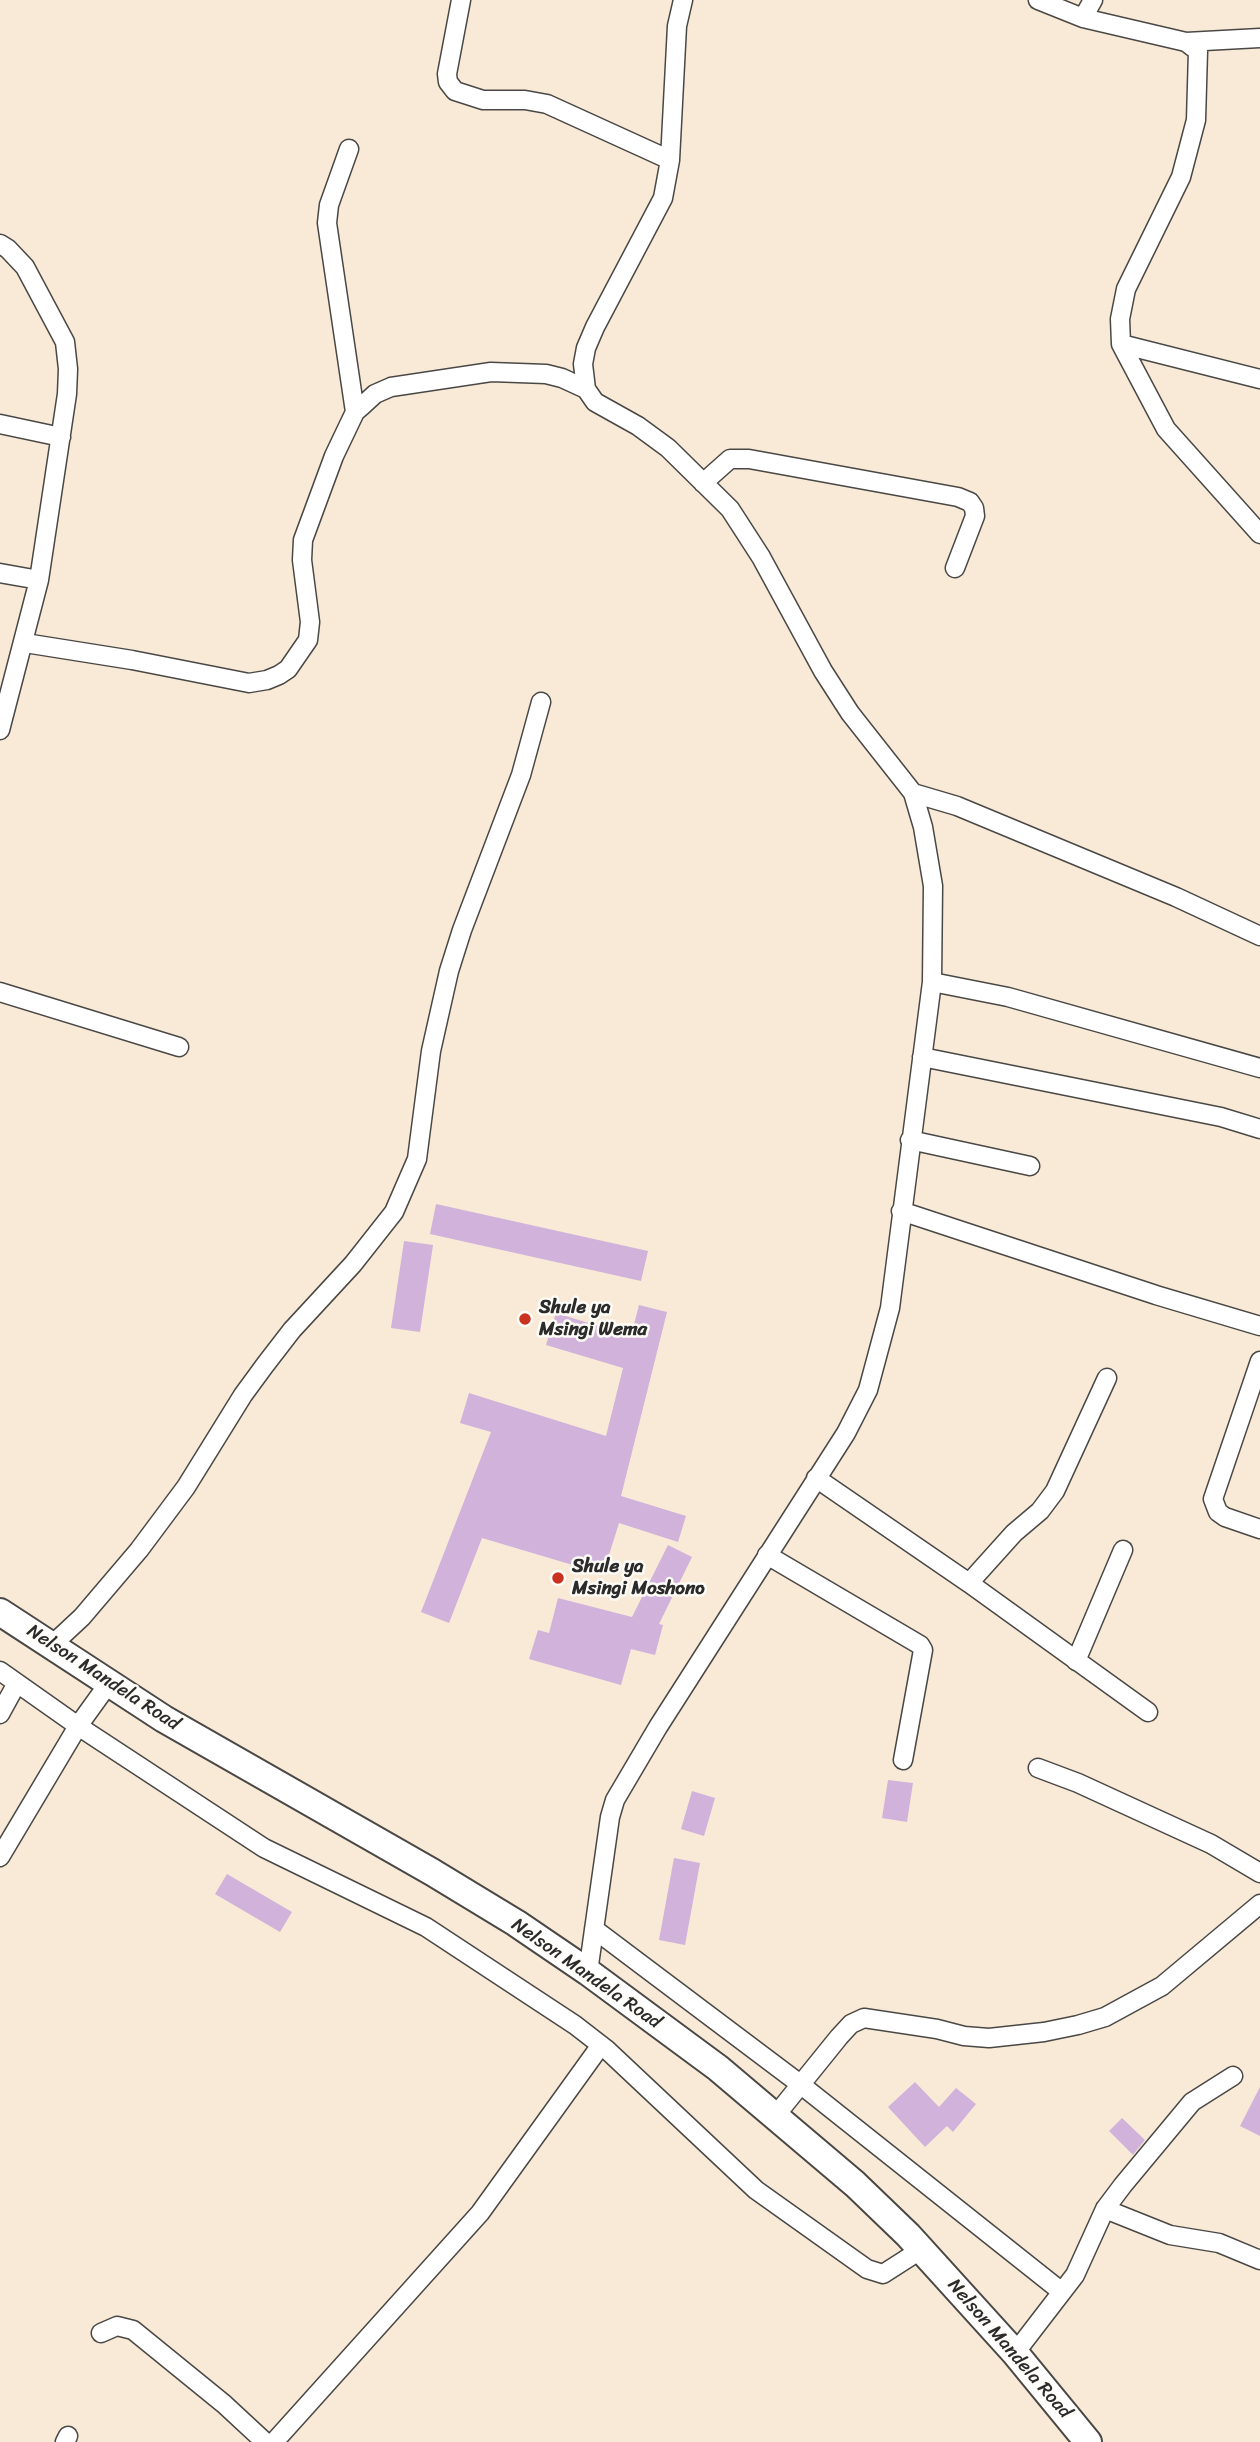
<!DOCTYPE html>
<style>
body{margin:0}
canvas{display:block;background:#f8ead7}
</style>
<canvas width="1260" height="2442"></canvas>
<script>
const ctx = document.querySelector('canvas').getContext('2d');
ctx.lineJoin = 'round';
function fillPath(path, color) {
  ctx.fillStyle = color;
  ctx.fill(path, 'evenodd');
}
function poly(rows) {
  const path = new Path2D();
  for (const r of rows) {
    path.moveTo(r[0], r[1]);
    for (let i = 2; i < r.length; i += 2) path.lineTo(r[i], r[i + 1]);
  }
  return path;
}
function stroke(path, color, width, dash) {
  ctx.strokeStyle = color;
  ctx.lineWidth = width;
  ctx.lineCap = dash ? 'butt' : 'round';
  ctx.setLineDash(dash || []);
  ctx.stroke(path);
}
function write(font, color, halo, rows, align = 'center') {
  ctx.font = font + ' Sriracha,sans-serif';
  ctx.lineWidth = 5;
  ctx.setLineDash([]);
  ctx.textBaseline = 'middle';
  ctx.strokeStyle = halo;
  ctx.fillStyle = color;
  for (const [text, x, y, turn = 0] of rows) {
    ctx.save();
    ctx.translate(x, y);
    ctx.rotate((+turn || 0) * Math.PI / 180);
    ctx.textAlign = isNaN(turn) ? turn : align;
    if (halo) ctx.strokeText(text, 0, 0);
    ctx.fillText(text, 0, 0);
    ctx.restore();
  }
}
fillPath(poly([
 [436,1204,648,1251,641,1281,430,1234],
 [404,1241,433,1245,420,1332,391,1328],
 [639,1305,667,1312,621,1496,686,1516,678,1542,619,1523,603,1574,482,1538,449,1623,421,1612,491,1432,460,1423,469,1393,606,1436,623,1368,546,1345,556,1313,631,1336],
 [668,1545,692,1557,659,1624,663,1625,655,1655,631,1649,621,1685,529,1659,538,1630,549,1633,558,1598,632,1617],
 [888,1780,913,1783,907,1822,882,1818],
 [692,1791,715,1798,704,1836,681,1829],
 [674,1858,700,1863,685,1945,659,1940],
 [227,1874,292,1912,280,1932,215,1894],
 [915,2082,939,2107,956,2088,976,2104,953,2132,947,2126,925,2147,888,2107],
 [1260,2087,1260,2136,1240,2126],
 [1122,2118,1145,2140,1133,2155,1109,2131]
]), '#d0b2db');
const minor = poly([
 [461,0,447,74,448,82,455,91,483,100,525,100,547,104,670,160],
 [1038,0,1083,18,1186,42,1198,51,1196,120,1181,177,1126,289,1120,319,1121,344,1166,429,1260,534],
 [1083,18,1093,0],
 [1186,42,1260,38],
 [349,149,329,205,327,223,355,412],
 [0,244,8,249,25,267,65,342,68,369,67,394,39,580,0,730],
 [1121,344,1260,379],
 [0,424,61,437],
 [703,483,730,459,749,459,958,497,970,502,974,508,975,516,955,568],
 [0,573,39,580],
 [25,643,132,660,249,683,267,680,279,675,288,669,308,640,310,622,302,560,303,540,334,456,355,412,362,406,375,394,391,387,491,372,546,374,562,378,586,389],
 [913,793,957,806,1176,897,1260,936],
 [932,982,1008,997,1260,1068],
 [0,992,179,1047],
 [922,1057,1221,1117,1260,1129],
 [910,1140,1030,1166],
 [901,1211,1156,1295,1260,1326],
 [1260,1361,1213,1499,1218,1512,1225,1517,1260,1529],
 [816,1478,969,1583,1148,1712],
 [767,1555,920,1645,923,1650,903,1760],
 [969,1583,1014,1533,1040,1511,1055,1491,1107,1378],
 [53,1644,82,1617,139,1550,186,1487,243,1395,265,1365,292,1330,353,1264,394,1212,417,1159,431,1051,449,971,462,930,521,775,541,702],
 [1076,1661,1123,1550],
 [0,1671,78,1726,264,1848,426,1927,575,2025,606,2049,756,2190,867,2269,883,2274,922,2249],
 [0,1714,17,1683],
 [1038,1768,1078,1783,1211,1844,1260,1873],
 [0,1857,78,1726,109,1683],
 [594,1929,800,2084,1062,2292],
 [588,1972,610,1817,615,1800,658,1727,846,1433,868,1390,890,1308,932,982,933,886,923,827,913,793,850,713,823,671,761,557,730,509,668,448,638,426,595,402,586,389,583,364,586,348,595,327,663,198,670,160,677,26,683,0],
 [776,2115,839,2037,851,2024,864,2018,937,2029,964,2036,989,2038,1044,2032,1078,2025,1105,2017,1162,1986,1260,1904],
 [1105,2209,1170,2235,1219,2243,1260,2260],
 [101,2333,117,2326,133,2330,224,2404,265,2442],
 [1015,2353,1075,2275,1105,2209,1123,2185,1192,2102,1233,2076],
 [65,2442,68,2436],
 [274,2442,480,2213,601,2045]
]);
const secondary = poly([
 [0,1612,164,1719,432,1872,516,1923,588,1972,718,2068,855,2184,908,2235,1015,2353,1088,2442]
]);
stroke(minor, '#4a4845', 21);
stroke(secondary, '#4a4845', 30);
stroke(minor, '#fff', 18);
stroke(secondary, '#fff', 26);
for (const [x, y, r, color] of [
 [525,1319,7,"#c8321e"],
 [558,1578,7,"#c8321e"]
]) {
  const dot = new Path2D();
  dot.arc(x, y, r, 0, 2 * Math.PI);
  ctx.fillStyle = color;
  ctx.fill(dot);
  stroke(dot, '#fdfcf7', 2.5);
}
write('bold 19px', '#2b2b2b', '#fdfcf7', [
 ["Shule ya",539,1308],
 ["Msingi Wema",539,1330],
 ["Shule ya",572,1567],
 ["Msingi Moshono",572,1589]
], 'left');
write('19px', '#2b2b2b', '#fdfcf7', [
 ["Nelson Mandela Road",103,1678,33],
 ["Nelson Mandela Road",586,1974,35],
 ["Nelson Mandela Road",1009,2349,49]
]);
</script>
